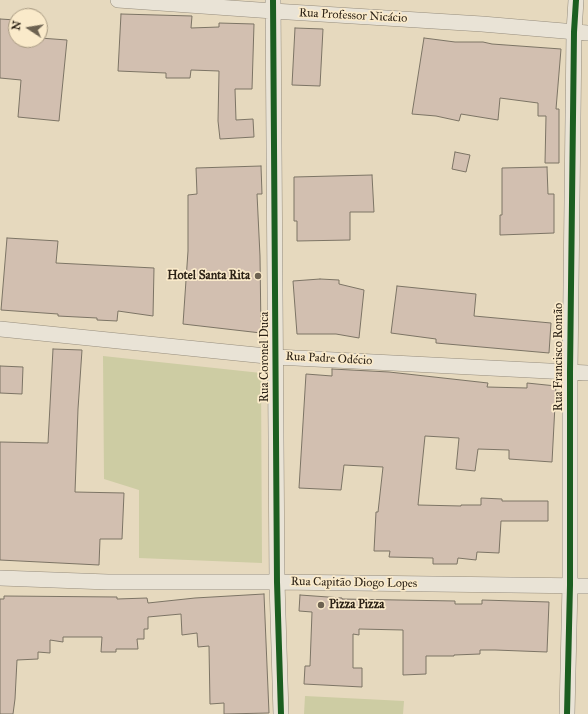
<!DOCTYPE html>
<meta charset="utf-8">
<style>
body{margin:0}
#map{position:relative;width:588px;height:714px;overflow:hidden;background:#e6d9be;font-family:"IM FELL Great Primer",serif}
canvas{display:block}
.north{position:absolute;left:8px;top:8px;width:40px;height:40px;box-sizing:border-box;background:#faeaca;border:1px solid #a89a82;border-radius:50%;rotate:282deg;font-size:11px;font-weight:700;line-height:16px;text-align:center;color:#2c2216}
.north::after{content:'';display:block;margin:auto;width:14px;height:18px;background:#6d6251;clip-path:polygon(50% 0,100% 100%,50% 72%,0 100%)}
</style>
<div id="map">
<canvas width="588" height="714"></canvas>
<div class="north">N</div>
</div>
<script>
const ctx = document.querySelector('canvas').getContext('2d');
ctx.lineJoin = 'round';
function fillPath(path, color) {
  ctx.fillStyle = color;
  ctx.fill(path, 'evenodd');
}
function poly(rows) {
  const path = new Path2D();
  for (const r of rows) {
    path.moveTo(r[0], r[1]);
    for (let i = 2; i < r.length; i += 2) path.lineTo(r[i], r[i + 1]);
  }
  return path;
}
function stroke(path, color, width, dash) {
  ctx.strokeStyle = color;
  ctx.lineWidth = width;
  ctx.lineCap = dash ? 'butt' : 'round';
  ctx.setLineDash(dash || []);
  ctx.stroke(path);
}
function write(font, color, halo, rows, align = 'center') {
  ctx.font = font + ' "IM FELL Great Primer",serif';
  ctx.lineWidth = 3.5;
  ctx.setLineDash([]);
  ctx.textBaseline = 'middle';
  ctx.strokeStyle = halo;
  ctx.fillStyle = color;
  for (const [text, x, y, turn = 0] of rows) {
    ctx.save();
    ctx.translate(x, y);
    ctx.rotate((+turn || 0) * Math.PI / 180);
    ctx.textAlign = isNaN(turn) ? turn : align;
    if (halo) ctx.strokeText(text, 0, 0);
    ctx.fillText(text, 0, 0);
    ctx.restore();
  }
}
fillPath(poly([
 [103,356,261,373,262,563,139,558,139,490,104,479],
 [305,696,404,701,403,714,304,714]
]), '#cdcca3');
const building = poly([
 [121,14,192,16,191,28,219,27,219,23,254,24,252,89,235,89,236,120,253,119,254,137,220,139,218,121,219,71,191,70,190,78,166,78,166,73,118,71,121,14],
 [0,19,16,20,16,40,40,40,40,38,67,40,59,121,18,117,21,80,0,78,0,19],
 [295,28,323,29,320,86,292,85,295,28],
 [424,38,455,42,483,42,492,44,561,49,556,109,559,109,559,163,545,163,546,116,538,116,538,103,500,98,498,120,461,114,459,121,436,116,412,114,424,38],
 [455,152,470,155,466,172,452,169,455,152],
 [261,166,262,194,257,194,260,256,261,333,183,324,188,251,188,195,197,194,196,168,261,166],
 [547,167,548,194,554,194,554,233,500,235,500,215,502,215,502,168,547,167],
 [372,175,374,212,350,212,350,240,297,241,297,221,294,221,294,177,372,175],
 [7,238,58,241,56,263,154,268,153,316,118,311,117,321,97,320,97,318,58,316,58,314,1,310,7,238],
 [320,279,339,280,339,284,364,290,359,338,336,334,297,334,293,281,320,279],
 [397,286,476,294,474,316,551,323,549,353,436,343,436,339,391,333,397,286],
 [53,349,82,350,78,409,75,492,124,493,122,539,100,539,99,565,0,560,0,442,48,443,53,349],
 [0,366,23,367,22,394,0,393,0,366],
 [332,369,389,372,488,383,487,387,527,388,527,383,556,386,552,462,509,459,509,450,478,449,475,471,456,469,459,438,425,436,418,505,461,506,461,505,481,505,481,498,502,499,502,501,548,501,548,521,501,521,499,553,477,552,476,560,458,558,457,564,433,564,433,558,389,557,390,551,374,551,376,512,378,512,383,467,344,465,341,490,299,488,306,374,332,376,332,369],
 [264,594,269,713,224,714,224,703,210,704,209,646,198,647,197,633,182,635,181,614,148,617,148,629,144,629,144,639,137,639,138,649,116,649,116,652,101,652,102,637,63,637,63,642,50,640,50,653,38,652,38,659,17,660,15,699,13,714,0,714,0,599,4,599,4,596,117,597,117,599,147,598,148,603,195,598,264,594],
 [300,595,342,598,342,599,455,601,455,604,482,604,482,600,549,602,547,652,495,650,480,650,480,654,454,655,454,656,426,656,426,674,403,675,403,630,359,629,359,635,353,634,353,668,362,668,362,687,304,684,305,666,310,666,312,612,299,611,300,595]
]);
fillPath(building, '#d2bfb0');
stroke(building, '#7c7465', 1);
const minor = poly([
 [118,0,273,11,482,24,588,33],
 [273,0,277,582,281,714],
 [0,329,276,357,588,373],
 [0,578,108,582,277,582,588,586],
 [567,714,570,585,570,372,574,32,576,0]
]);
stroke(minor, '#968d7d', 16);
stroke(minor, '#e9e3d6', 15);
stroke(poly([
 [273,0,277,582,281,714],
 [567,714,570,585,570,372,574,32,576,0]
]), '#1b5e20', 6);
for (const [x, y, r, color] of [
 [258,276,4,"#6d6251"],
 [321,605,4,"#6d6251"]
]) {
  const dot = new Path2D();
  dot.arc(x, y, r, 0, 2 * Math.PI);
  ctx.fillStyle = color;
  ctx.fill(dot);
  stroke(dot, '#faeaca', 1.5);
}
write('12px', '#2c2216', '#faeaca', [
 ["Rua Professor Nicácio",353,16,3],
 ["Rua Coronel Duca",265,357,-90],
 ["Rua Francisco Romão",559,357,-90],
 ["Rua Padre Odécio",329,359,3],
 ["Rua Capitão Diogo Lopes",354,583,1]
]);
write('bold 12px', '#2c2216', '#faeaca', [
 ["Hotel Santa Rita",250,276],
 ["Pizza Pizza",329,605,"left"]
], 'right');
</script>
